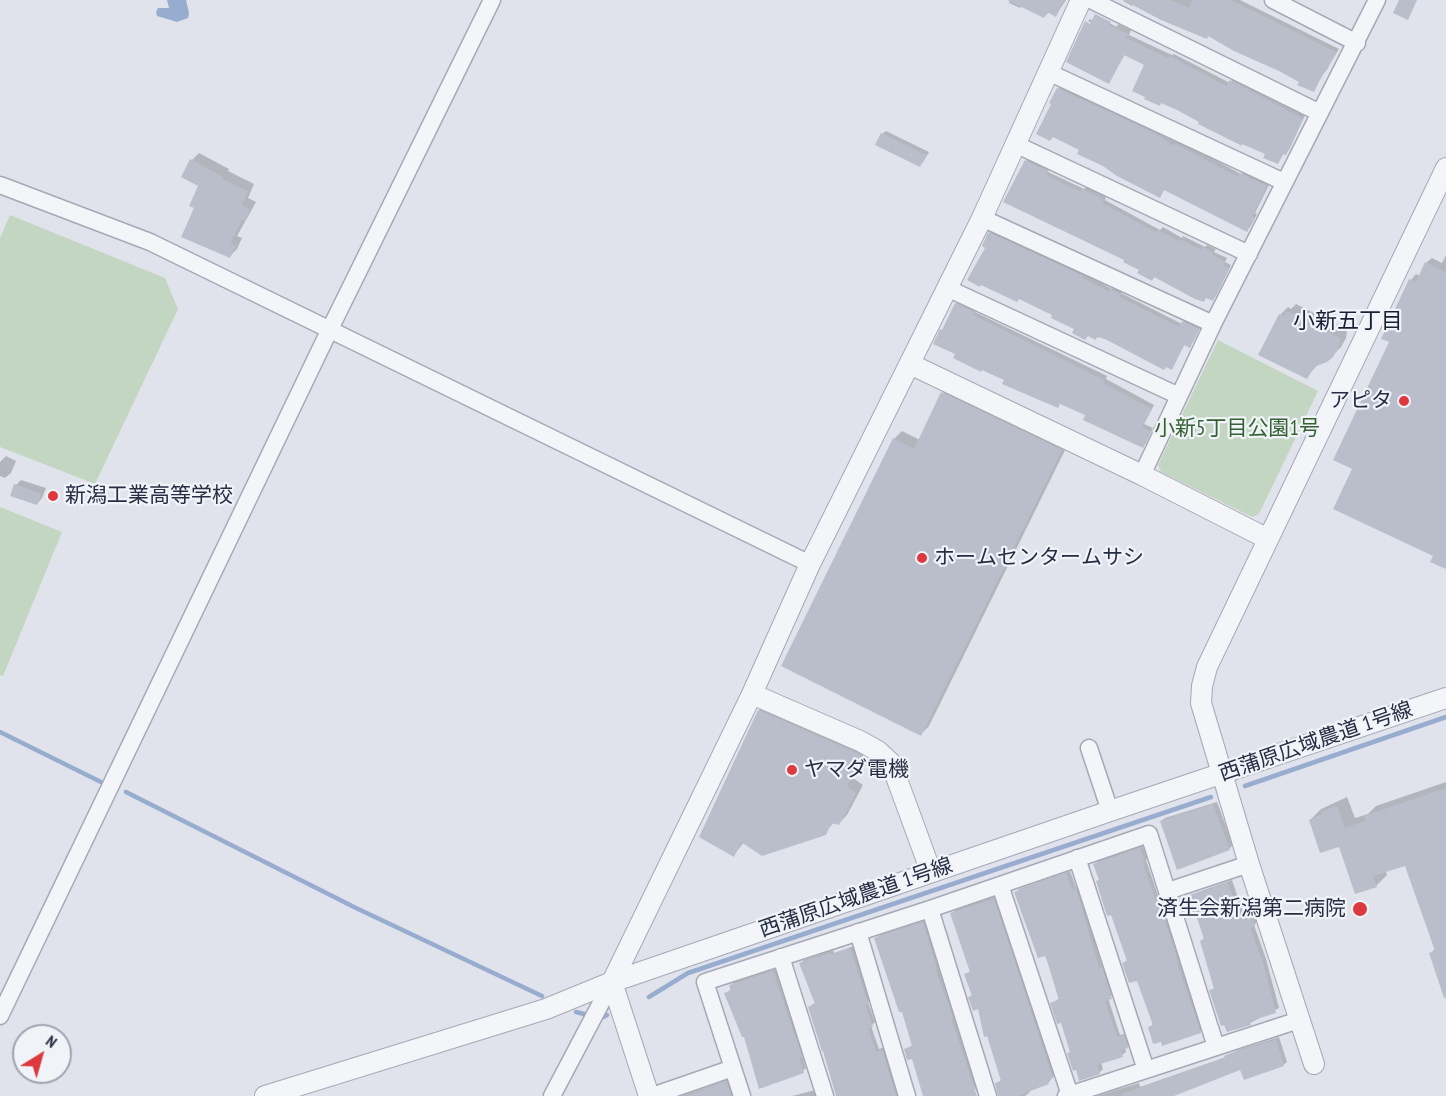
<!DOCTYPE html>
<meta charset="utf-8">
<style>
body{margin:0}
#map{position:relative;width:1446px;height:1096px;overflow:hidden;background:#e0e3eb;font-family:"PT Sans Narrow",sans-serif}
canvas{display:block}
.north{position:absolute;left:12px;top:1024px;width:60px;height:60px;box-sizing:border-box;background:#f0f3f8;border:2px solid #a0a4b0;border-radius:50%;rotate:37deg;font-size:16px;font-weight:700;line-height:24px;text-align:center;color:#272e44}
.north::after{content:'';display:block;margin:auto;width:21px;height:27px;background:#dd393e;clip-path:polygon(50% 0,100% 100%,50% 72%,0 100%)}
</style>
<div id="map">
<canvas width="1446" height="1096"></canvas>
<div class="north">N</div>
</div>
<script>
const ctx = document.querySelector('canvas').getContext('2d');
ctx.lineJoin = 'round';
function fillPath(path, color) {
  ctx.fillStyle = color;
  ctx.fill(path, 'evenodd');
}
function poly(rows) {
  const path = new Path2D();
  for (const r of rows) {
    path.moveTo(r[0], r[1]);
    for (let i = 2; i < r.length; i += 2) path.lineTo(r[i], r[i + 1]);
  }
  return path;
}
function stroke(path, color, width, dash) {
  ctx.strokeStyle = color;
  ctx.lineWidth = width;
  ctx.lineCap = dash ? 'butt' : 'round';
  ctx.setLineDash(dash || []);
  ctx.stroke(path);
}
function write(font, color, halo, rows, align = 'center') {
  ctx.font = font + ' "PT Sans Narrow","Noto Sans JP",sans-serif';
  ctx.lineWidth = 4.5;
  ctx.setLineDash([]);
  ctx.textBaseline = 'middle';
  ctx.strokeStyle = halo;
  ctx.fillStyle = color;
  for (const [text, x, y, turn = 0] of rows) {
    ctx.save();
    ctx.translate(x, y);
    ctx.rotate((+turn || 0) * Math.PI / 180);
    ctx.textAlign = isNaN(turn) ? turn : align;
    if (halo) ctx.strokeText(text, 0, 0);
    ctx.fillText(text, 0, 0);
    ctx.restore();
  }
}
fillPath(poly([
 [10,215,165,278,178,309,95,484,0,447,0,238],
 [1218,340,1318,391,1259,514,1252,517,1161,472,1158,465],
 [0,507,62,532,3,676,0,675]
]), '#c3d6c1');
fillPath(poly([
 [167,0,186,0,189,13,188,18,177,22,157,16,156,12,158,8,169,8]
]), '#98accf');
fillPath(poly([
 [1010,0,1066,0,1056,15,1049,12,1044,17,1022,6,1020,8,1009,3],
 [1124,0,1240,0,1339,49,1313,91,1301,81,1209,34,1134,4,1132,6,1123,1],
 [1096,16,1117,27,1118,24,1131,30,1129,35,1172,55,1174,54,1230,83,1234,78,1305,115,1289,150,1284,153,1278,163,1146,64,1125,54,1109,82,1097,26,1088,21,1090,19,1093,21],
 [1062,85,1158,130,1178,143,1180,141,1241,174,1244,170,1270,183,1255,213,1257,214,1250,227,1247,230,1165,189,1159,196,1081,149,1058,89],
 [886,131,929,152,923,162,920,165,882,134],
 [199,153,229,169,228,171,254,184,248,198,256,202,237,236,242,238,237,249,229,257,196,207,200,185,192,160],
 [1030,158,1050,167,1048,172,1084,189,1087,186,1098,192,1106,197,1105,200,1160,230,1163,227,1182,238,1183,236,1205,247,1207,245,1216,249,1214,252,1227,258,1225,262,1231,265,1216,296,1212,299,1155,276,1152,280,1026,161],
 [993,230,1086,272,1085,274,1112,289,1115,287,1123,291,1121,293,1182,324,1186,319,1201,326,1193,342,1189,346,1185,344,1171,368,1106,338,1076,328,1054,314,987,247,990,233],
 [1446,255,1446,568,1354,468,1411,280,1416,274,1420,276,1426,263,1432,258,1442,263],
 [960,301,976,309,975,312,1107,376,1106,379,1154,405,1144,424,1153,428,1146,443,1143,446,1087,414,1006,379,957,353,948,334,956,304],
 [1296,304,1347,330,1346,338,1341,347,1332,356,1318,364,1307,377,1280,315,1288,307,1291,309],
 [950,386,1069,442,929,726,921,734,894,439,902,431,920,440,943,393],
 [6,456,16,461,11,473,5,478,0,476,0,462],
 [21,480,46,488,42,498,37,504,16,485],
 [767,703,867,747,853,778,863,785,847,815,839,823,834,822,825,833,744,842,734,855,759,710],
 [1446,782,1446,980,1430,954,1435,949,1406,864,1385,870,1387,875,1376,886,1340,845,1310,820,1321,809,1347,797,1355,818,1368,814,1376,806],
 [1217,802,1233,845,1229,849,1161,821,1165,818],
 [1143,846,1147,858,1146,860,1164,913,1167,912,1203,1028,1200,1032,1150,1028,1153,1024,1138,979,1124,963,1128,959,1095,865,1098,861],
 [1070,871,1076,887,1079,886,1102,966,1105,965,1114,994,1108,998,1120,1035,1127,1033,1131,1044,1125,1048,1126,1052,1122,1055,1101,1062,1103,1069,1100,1072,1085,1077,1071,1052,1062,1021,1052,1003,1060,998,1050,963,1016,893,1019,889],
 [1232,880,1244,915,1254,911,1258,921,1254,925,1266,959,1279,1008,1250,1023,1211,991,1215,987,1201,941,1205,937,1196,910,1186,898,1190,895],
 [997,896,1056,1074,1048,1083,1029,1089,1030,1092,1025,1096,999,1096,997,1084,1002,1079,979,1007,970,997,973,994,966,975,971,970,952,914,955,910],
 [926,920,940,964,938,966,951,1000,955,1013,954,1014,982,1096,979,1096,972,1083,975,1096,925,1096,913,1057,906,1049,913,1045,903,1010,876,938,880,935],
 [854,946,871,999,868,1002,875,1022,871,1026,879,1049,886,1047,899,1094,898,1096,845,1096,809,1007,816,1002,800,963,804,960,833,950,834,953],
 [776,969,804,1053,802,1055,806,1068,803,1071,745,1035,726,993,732,989,731,986,734,982],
 [1279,1037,1287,1062,1283,1065,1241,1068,1169,1096,1096,1096,1139,1083,1140,1087,1226,1057,1238,1050],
 [730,1079,735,1096,681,1096],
 [815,1090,817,1096,792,1096]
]), '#0003');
stroke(poly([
 [0,732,101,782],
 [1245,786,1446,717],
 [126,792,356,908,542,996],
 [649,997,688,973,1211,797],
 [576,1012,584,1014],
 [599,1019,607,1015]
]), '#98accf', 4.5);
fillPath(poly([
 [1007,0,1064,0,1056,17,1047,12,1044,18],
 [1123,0,1171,0,1189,8,1193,0,1231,0,1336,52,1327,70,1325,69,1314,92,1297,85,1299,82,1279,71,1234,51,1208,36,1207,39,1161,20],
 [1399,0,1417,0,1408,20,1393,13],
 [1095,14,1111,22,1109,25,1128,34,1126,38,1168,58,1170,56,1226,86,1230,80,1303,119,1286,155,1283,154,1278,164,1263,158,1265,154,1242,144,1242,146,1198,124,1199,122,1177,110,1161,103,1160,106,1144,99,1145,97,1132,91,1144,65,1124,55,1109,84,1066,62,1085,21,1090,24],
 [1057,88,1154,133,1174,146,1175,144,1238,177,1239,173,1267,186,1252,216,1254,217,1247,232,1164,190,1160,198,1117,176,1103,166,1077,154,1079,150,1053,137,1050,141,1036,134,1051,104,1049,103],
 [881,133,926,155,920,167,875,145],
 [190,159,223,177,222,179,248,191,242,205,250,209,244,221,242,220,230,244,236,246,230,258,181,237,194,208,189,206,198,186,181,177],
 [1025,160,1048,171,1046,175,1081,192,1082,189,1104,200,1102,203,1157,233,1158,230,1178,241,1179,239,1201,250,1203,247,1213,253,1212,255,1225,262,1223,265,1229,269,1213,301,1206,298,1204,302,1195,299,1154,277,1152,281,1137,273,1139,270,1123,262,1124,260,1003,202],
 [988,232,1083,276,1082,278,1109,292,1110,289,1120,294,1119,297,1179,327,1182,321,1199,329,1190,348,1184,345,1172,370,1166,367,1164,370,1105,339,1097,337,1096,340,1088,336,1085,340,1072,333,1074,329,1051,318,1052,315,1019,299,1017,302,981,285,980,287,967,280,985,248,982,246],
 [1425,262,1446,273,1446,569,1430,562,1433,556,1333,509,1352,469,1333,460,1389,342,1381,339,1409,279,1416,282],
 [955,303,974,312,973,315,1104,380,1103,383,1152,409,1142,427,1151,432,1143,448,1083,420,1085,415,1060,404,1058,408,1002,384,1004,380,982,370,981,372,953,358,955,354,933,344,940,329,942,330],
 [1287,311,1340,338,1339,347,1333,357,1327,362,1314,367,1307,379,1258,355,1279,314,1284,316],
 [941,392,1062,450,921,736,781,666,893,438,914,449],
 [14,484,41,494,37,505,10,496],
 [758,710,861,755,847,786,856,793,839,825,831,823,826,835,762,856,741,842,734,857,699,837],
 [1446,788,1446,998,1444,998,1429,953,1435,951,1405,866,1373,876,1377,887,1355,894,1339,847,1320,853,1309,820,1322,814,1321,812,1337,806,1345,828,1366,821,1364,816],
 [1213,804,1230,850,1177,870,1160,821],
 [1140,848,1145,863,1143,864,1161,915,1163,915,1178,962,1177,963,1201,1033,1162,1046,1161,1042,1153,1044,1148,1027,1153,1025,1137,981,1129,983,1122,963,1127,961,1111,915,1107,916,1096,881,1099,880,1093,864],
 [1066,873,1072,890,1076,888,1099,968,1102,967,1112,999,1105,1001,1117,1037,1124,1035,1128,1048,1121,1050,1123,1057,1097,1065,1100,1074,1079,1081,1076,1070,1073,1071,1067,1053,1070,1052,1061,1023,1057,1024,1050,1003,1059,1000,1048,964,1045,956,1038,958,1014,892],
 [1228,882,1240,917,1251,913,1255,926,1250,928,1263,963,1276,1013,1250,1021,1251,1025,1227,1032,1224,1025,1221,1026,1209,990,1214,989,1200,941,1204,939,1195,912,1190,914,1185,898],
 [994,899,1053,1078,1047,1081,1049,1084,1017,1096,998,1096,995,1083,1001,1081,987,1036,984,1037,978,1009,973,1011,968,997,972,996,964,974,970,972,950,913],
 [923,922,937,969,935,969,948,1003,953,1018,951,1018,977,1096,923,1096,912,1059,907,1060,904,1049,912,1046,902,1012,899,1012,874,938],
 [850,948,868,1004,865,1005,873,1027,868,1028,876,1052,882,1050,896,1096,836,1096,823,1051,822,1051,808,1007,815,1004,799,963,830,953,831,955],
 [773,971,802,1057,799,1058,804,1073,759,1089,744,1037,742,1037,724,993,731,991,729,985],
 [1276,1040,1284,1066,1244,1080,1240,1070,1174,1096,1122,1096,1122,1094,1225,1058,1224,1056,1234,1052],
 [726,1081,731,1096,688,1096,700,1091]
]), '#babecb');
const minor = poly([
 [1091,0,1320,113],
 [1273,0,1357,43],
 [1048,72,1284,182],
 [1015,144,1249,254],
 [0,185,150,242,810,564],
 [982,218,1213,324],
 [947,288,1179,396],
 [1142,475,1213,324,1377,0],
 [1089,748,1110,811],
 [1077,858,1146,1070],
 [1000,885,1070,1095],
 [1168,891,1249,864],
 [930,909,988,1096],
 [858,932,907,1096],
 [781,957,825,1096],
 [0,1016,330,329,492,0],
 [552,1096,612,982],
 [652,1096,733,1068],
 [742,1096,705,982,930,909,1149,834,1216,1047],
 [1066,1096,1299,1020]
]);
const tertiary = poly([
 [910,364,1142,475,1268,539],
 [752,694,860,741,878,751,891,763,931,872],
 [1314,1064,1249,864,1201,703,1202,686,1207,667,1446,168],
 [265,1096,546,1009,612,982,1110,811,1446,698],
 [649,1096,612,982,752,694,810,564,982,218,1081,0]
]);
stroke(minor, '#a5a9b6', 19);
stroke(tertiary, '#a5a9b6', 22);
stroke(minor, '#f4f5f9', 16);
stroke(tertiary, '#f4f5f9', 20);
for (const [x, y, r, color] of [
 [1404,401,6,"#dd393e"],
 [53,496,6,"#dd393e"],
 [922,558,6,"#dd393e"],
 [792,770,6,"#dd393e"],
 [1360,909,8,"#dd393e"]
]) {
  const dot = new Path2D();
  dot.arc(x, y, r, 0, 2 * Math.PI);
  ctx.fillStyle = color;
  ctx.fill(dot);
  stroke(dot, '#f0f3f8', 2);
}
write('21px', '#272e44', '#f0f3f8', [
 ["アピタ",1392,401,"right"],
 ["新潟工業高等学校",65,496],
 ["ホームセンタームサシ",934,558],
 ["ヤマダ電機",804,770],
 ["済生会新潟第二病院",1346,909,"right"]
], 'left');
write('21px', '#366233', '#f0f3f8', [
 ["小新5丁目公園1号",1237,429]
]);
write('21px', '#272e44', '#f0f3f8', [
 ["西蒲原広域農道 1号線",1316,742,-19],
 ["西蒲原広域農道 1号線",856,898,-19]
]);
write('22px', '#191f35', '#f0f3f8', [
 ["小新五丁目",1348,322]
]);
</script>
